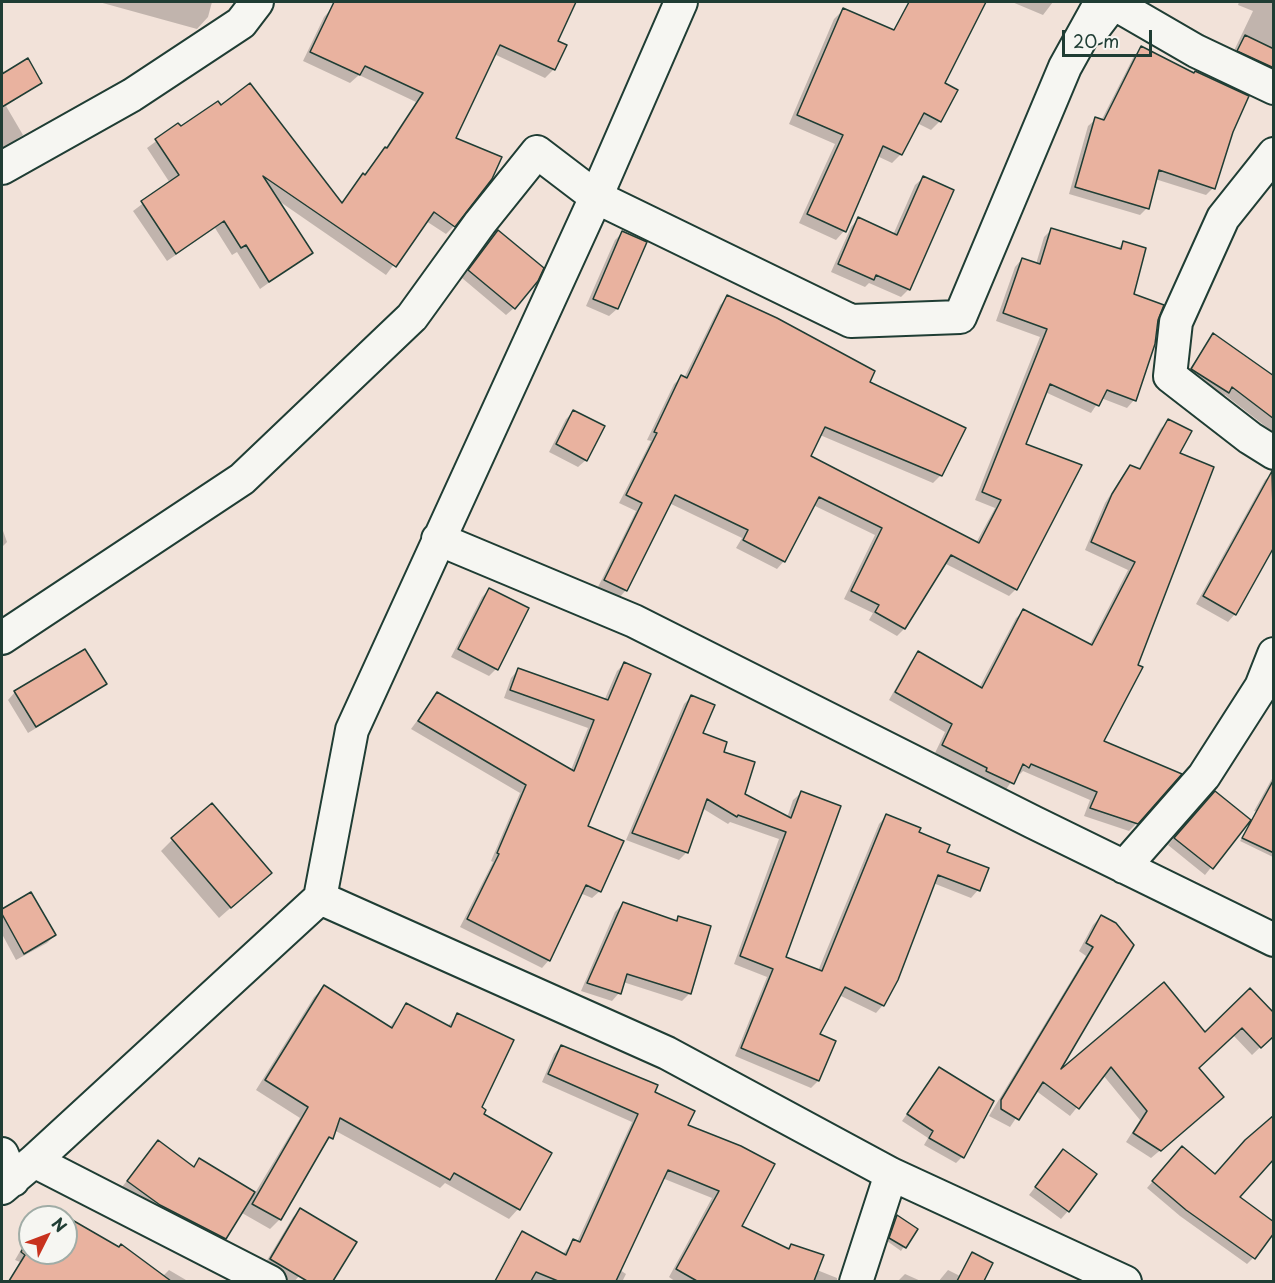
<!DOCTYPE html>
<style>
body{margin:0}
#map{position:relative;width:1275px;height:1283px;overflow:hidden;background:#f2e2d9;font-family:"Playpen Sans",sans-serif}
canvas{display:block}
.frame{position:absolute;inset:0;border:3px solid #1f3d34;pointer-events:none}
.north{position:absolute;left:18px;top:1205px;width:60px;height:60px;box-sizing:border-box;background:#f6f6f2;border:2px solid #a0aca6;border-radius:50%;rotate:48deg;font-size:16px;font-weight:700;line-height:24px;text-align:center;color:#1f3d34}
.north::after{content:'';display:block;margin:auto;width:21px;height:27px;background:#c8321e;clip-path:polygon(50% 0,100% 100%,50% 72%,0 100%)}
.scale{position:absolute;left:1062px;top:30px;width:90px;height:27px;box-sizing:border-box;border:3px solid #1f3d34;border-top:0;padding-left:8px;font-size:18px;line-height:21px;white-space:nowrap;color:#1f3d34;-webkit-text-stroke:4px #f6f6f2;paint-order:stroke}
</style>
<div id="map">
<canvas width="1275" height="1283"></canvas>
<div class="frame"></div>
<div class="north">N</div>
<div class="scale">20 m</div>
</div>
<script>
const ctx = document.querySelector('canvas').getContext('2d');
ctx.lineJoin = 'round';
function fillPath(path, color) {
  ctx.fillStyle = color;
  ctx.fill(path, 'evenodd');
}
function poly(rows) {
  const path = new Path2D();
  for (const r of rows) {
    path.moveTo(r[0], r[1]);
    for (let i = 2; i < r.length; i += 2) path.lineTo(r[i], r[i + 1]);
  }
  return path;
}
function stroke(path, color, width, dash) {
  ctx.strokeStyle = color;
  ctx.lineWidth = width;
  ctx.lineCap = dash ? 'butt' : 'round';
  ctx.setLineDash(dash || []);
  ctx.stroke(path);
}
fillPath(poly([
 [99,2,212,2,208,17,197,29],
 [384,2,563,2,572,6,556,42,554,69,545,78,494,54,454,138,454,226,446,234,426,221,386,275,276,199,311,253,260,289,237,252,232,255,215,228,167,261,133,211,170,183,147,148,178,125,341,204,385,149,416,102,359,75,350,83,303,61,324,17,332,8,372,27],
 [1012,2,1053,2,1043,15],
 [1239,2,1274,2,1274,80,1230,59,1253,11,1238,5],
 [843,10,943,84,940,121,931,130,917,123,901,154,892,163,877,156,844,231,836,240,799,223,835,144,789,124,834,19],
 [1141,48,1231,131,1213,188,1206,195,1155,179,1147,208,1140,215,1069,194,1088,126,1096,119,1101,121,1134,56],
 [2,68,5,74,41,83,6,106,23,135,2,149],
 [923,178,909,289,901,297,869,283,865,287,831,272,851,227,858,219,893,235,915,185],
 [1051,230,1117,250,1123,243,1132,295,1134,400,1127,408,1101,398,1091,413,1045,392,1024,445,1016,589,1009,596,944,563,904,629,897,636,869,620,873,613,844,599,875,535,813,505,784,561,777,569,736,548,742,538,669,503,626,590,619,598,598,587,636,511,619,503,651,441,647,440,674,384,681,377,684,378,720,305,728,297,868,382,941,475,933,483,820,435,809,457,976,543,995,508,975,500,1040,337,996,321,1015,267,1022,259,1036,264,1044,237],
 [498,232,514,308,506,315,462,278],
 [622,233,645,243,617,309,609,316,586,306,615,240],
 [1213,335,1274,378,1274,433,1225,395,1220,400,1184,377],
 [573,412,586,460,578,467,549,452,566,419],
 [1169,421,1178,454,1102,742,1137,823,1129,831,1084,816,1090,800,1023,771,1020,774,1017,773,1005,791,979,779,981,776,935,753,945,732,889,700,911,661,919,653,979,688,1016,618,1024,611,1089,646,1128,570,1085,550,1105,503,1123,475,1131,467,1138,470,1161,428],
 [1274,472,1274,541,1235,614,1228,622,1196,604,1265,480],
 [2,528,7,542,2,547],
 [490,589,496,669,489,676,451,657,482,597],
 [624,664,586,827,600,891,592,898,580,893,549,960,542,968,460,927,493,862,491,861,520,793,411,729,437,694,571,770,588,728,504,698,511,678,518,670,604,701,617,671],
 [105,684,97,691,28,733,8,700,15,692],
 [692,696,701,734,722,753,743,795,787,818,793,800,801,793,784,958,818,971,879,824,886,816,945,853,978,890,971,898,933,883,883,1005,876,1013,839,995,818,1034,818,1081,811,1088,735,1056,767,977,734,964,779,839,730,822,728,824,702,808,687,852,679,860,626,840,684,704],
 [1274,775,1274,815,1254,811],
 [1208,800,1249,820,1205,875,1168,845],
 [1257,813,1274,821,1273,857,1240,841],
 [172,840,270,873,219,918,161,851],
 [31,894,55,935,47,943,16,960,2,934,2,910],
 [623,904,674,922,679,917,690,993,682,1001,623,982,619,993,612,1001,581,991,615,912],
 [1101,916,1115,924,1056,1075,1204,1034,1250,991,1274,1034,1252,1055,1233,1035,1197,1069,1214,1105,1151,1158,1126,1142,1140,1120,1103,1075,1070,1116,1035,1090,1010,1127,989,1116,1086,956,1079,951,1093,925],
 [324,987,389,1028,406,1005,447,1027,457,1015,482,1115,550,1154,518,1209,509,1219,445,1183,440,1188,334,1130,280,1219,270,1229,242,1213,218,1244,118,1192,158,1142,192,1167,200,1160,255,1193,300,1118,256,1090,314,997],
 [561,1046,653,1093,686,1126,740,1227,787,1249,791,1245,817,1270,837,1278,837,1282,676,1282,669,1277,712,1198,662,1178,620,1270,626,1274,622,1282,497,1282,519,1239,516,1239,493,1282,515,1240,523,1232,563,1254,573,1241,577,1242,632,1122,542,1082,554,1054],
 [939,1069,962,1157,956,1163,924,1145,928,1138,902,1121],
 [1063,1151,1068,1211,1061,1219,1029,1195],
 [1176,1154,1215,1175,1238,1197,1253,1258,1247,1264,1180,1216,1147,1188],
 [300,1210,336,1231,299,1276,294,1282,287,1282,263,1267,293,1217],
 [897,1217,916,1229,901,1251,887,1241],
 [66,1218,162,1277,169,1270,186,1280,8,1282,20,1262,15,1260,30,1234,30,1253,66,1253],
 [948,1270,972,1282,938,1282],
 [905,1274,923,1282,897,1282]
]), '#0003');
const building = poly([
 [334,2,576,2,558,41,567,45,555,70,500,45,456,138,502,157,492,179,455,227,434,212,396,267,263,176,313,253,269,282,246,245,241,248,224,221,176,254,141,201,179,175,155,139,178,123,181,126,218,101,221,105,250,83,342,203,363,173,365,175,385,147,387,148,423,93,365,66,360,75,310,52,334,2],
 [909,2,986,2,945,83,958,90,941,122,924,113,902,155,883,146,846,232,807,214,843,135,797,115,843,8,894,30,909,2],
 [1245,35,1274,49,1274,68,1237,51,1245,35],
 [1141,46,1194,73,1195,71,1249,96,1233,132,1215,189,1159,170,1149,209,1075,187,1095,117,1104,120,1141,46],
 [28,58,42,83,2,107,2,74,28,58],
 [923,176,954,190,910,290,876,275,874,280,838,264,858,217,897,235,923,176],
 [1051,228,1121,249,1123,241,1146,248,1134,294,1164,305,1158,320,1155,344,1136,401,1107,390,1099,406,1050,384,1026,444,1082,465,1017,590,951,555,905,629,875,612,879,605,851,591,882,528,819,497,785,562,743,540,748,530,675,495,627,591,604,580,642,503,626,495,657,433,654,432,681,375,687,378,727,295,777,318,875,371,870,382,966,428,942,476,825,427,811,456,979,543,1001,500,982,492,1047,329,1003,313,1022,258,1040,264,1051,228],
 [498,230,544,268,538,281,515,309,468,270,498,230],
 [622,231,647,242,618,309,593,299,622,231],
 [1213,333,1274,376,1274,419,1232,387,1229,393,1191,369,1213,333],
 [573,410,605,426,587,461,556,444,573,410],
 [1168,419,1192,431,1180,453,1214,467,1138,665,1143,667,1104,741,1182,774,1138,824,1090,808,1097,792,1031,764,1029,768,1023,764,1014,784,986,771,987,768,942,745,952,724,895,692,918,651,982,688,1023,609,1092,645,1135,562,1091,542,1112,494,1130,465,1140,469,1168,419],
 [1272,471,1274,547,1236,615,1203,596,1272,471],
 [489,588,529,608,498,670,458,649,489,588],
 [85,649,107,684,36,727,14,691,85,649],
 [624,662,651,674,588,826,624,841,601,892,586,885,550,961,467,919,499,854,497,853,526,785,418,721,437,692,574,771,594,720,510,690,518,668,608,700,624,662],
 [691,695,715,705,703,733,727,742,724,752,755,762,745,794,791,818,801,791,841,806,786,957,822,971,886,814,921,828,919,832,950,845,947,852,989,868,980,891,938,875,898,980,884,1006,845,987,820,1034,836,1041,819,1081,741,1048,773,969,740,956,786,832,738,815,737,817,707,799,688,853,632,833,691,695],
 [1274,779,1274,853,1242,838,1274,779],
 [1215,791,1251,820,1213,869,1174,838,1215,791],
 [212,803,272,873,231,908,171,838,212,803],
 [31,892,56,935,24,954,2,914,2,909,31,892],
 [623,902,677,921,678,916,711,926,691,994,627,974,621,994,587,983,623,902],
 [1101,915,1116,923,1134,945,1061,1069,1164,982,1205,1032,1250,988,1274,1013,1274,1036,1261,1048,1242,1028,1199,1068,1224,1097,1161,1151,1133,1133,1147,1111,1111,1067,1079,1109,1043,1082,1019,1120,1001,1109,1001,1100,1093,947,1086,943,1101,915],
 [324,985,392,1028,406,1003,451,1027,457,1013,514,1040,482,1107,486,1110,484,1114,552,1153,520,1210,454,1173,450,1180,340,1118,333,1139,329,1137,281,1220,252,1204,308,1107,265,1080,324,985],
 [561,1045,658,1085,655,1092,695,1111,688,1125,741,1146,775,1164,742,1226,789,1249,791,1244,824,1255,814,1281,697,1281,676,1269,719,1191,668,1170,616,1281,558,1281,536,1272,531,1281,495,1281,522,1231,566,1255,573,1239,580,1242,638,1114,548,1074,561,1045],
 [939,1067,994,1101,964,1158,929,1138,933,1131,907,1114,939,1067],
 [1274,1115,1274,1159,1240,1197,1274,1222,1274,1233,1255,1259,1186,1210,1152,1181,1182,1146,1215,1174,1245,1140,1274,1115],
 [158,1140,194,1167,199,1158,255,1192,226,1239,160,1205,127,1181,158,1140],
 [1063,1149,1097,1174,1069,1212,1035,1187,1063,1149],
 [48,1206,119,1247,121,1244,171,1281,9,1281,25,1255,21,1252,30,1237,30,1253,66,1253,66,1217,41,1217,48,1206],
 [300,1208,357,1242,333,1281,307,1281,270,1259,300,1208],
 [897,1215,918,1229,906,1248,889,1238,897,1215],
 [972,1252,993,1263,984,1281,957,1281,972,1252]
]);
fillPath(building, '#e9b29f');
stroke(building, '#1f3d34', 1.5);
const minor = poly([
 [1094,28,1113,3,1196,51,1274,88],
 [1274,154,1223,218,1176,322,1170,376,1250,438,1274,453],
 [2,168,132,95,241,23,257,2],
 [438,539,634,621,1033,822,1274,940],
 [2,638,242,479,412,317,480,223,537,152,596,197,851,321,960,317,1065,67,1101,2],
 [1124,867,1204,776,1261,687,1274,654],
 [320,898,667,1053,891,1174,1125,1282],
 [2,1154,13,1180],
 [34,1161,270,1282],
 [2,1188,34,1161,320,898,352,730,596,197,681,2],
 [856,1282,891,1174]
]);
stroke(minor, '#1f3d34', 36);
stroke(minor, '#f6f6f2', 32);
</script>
